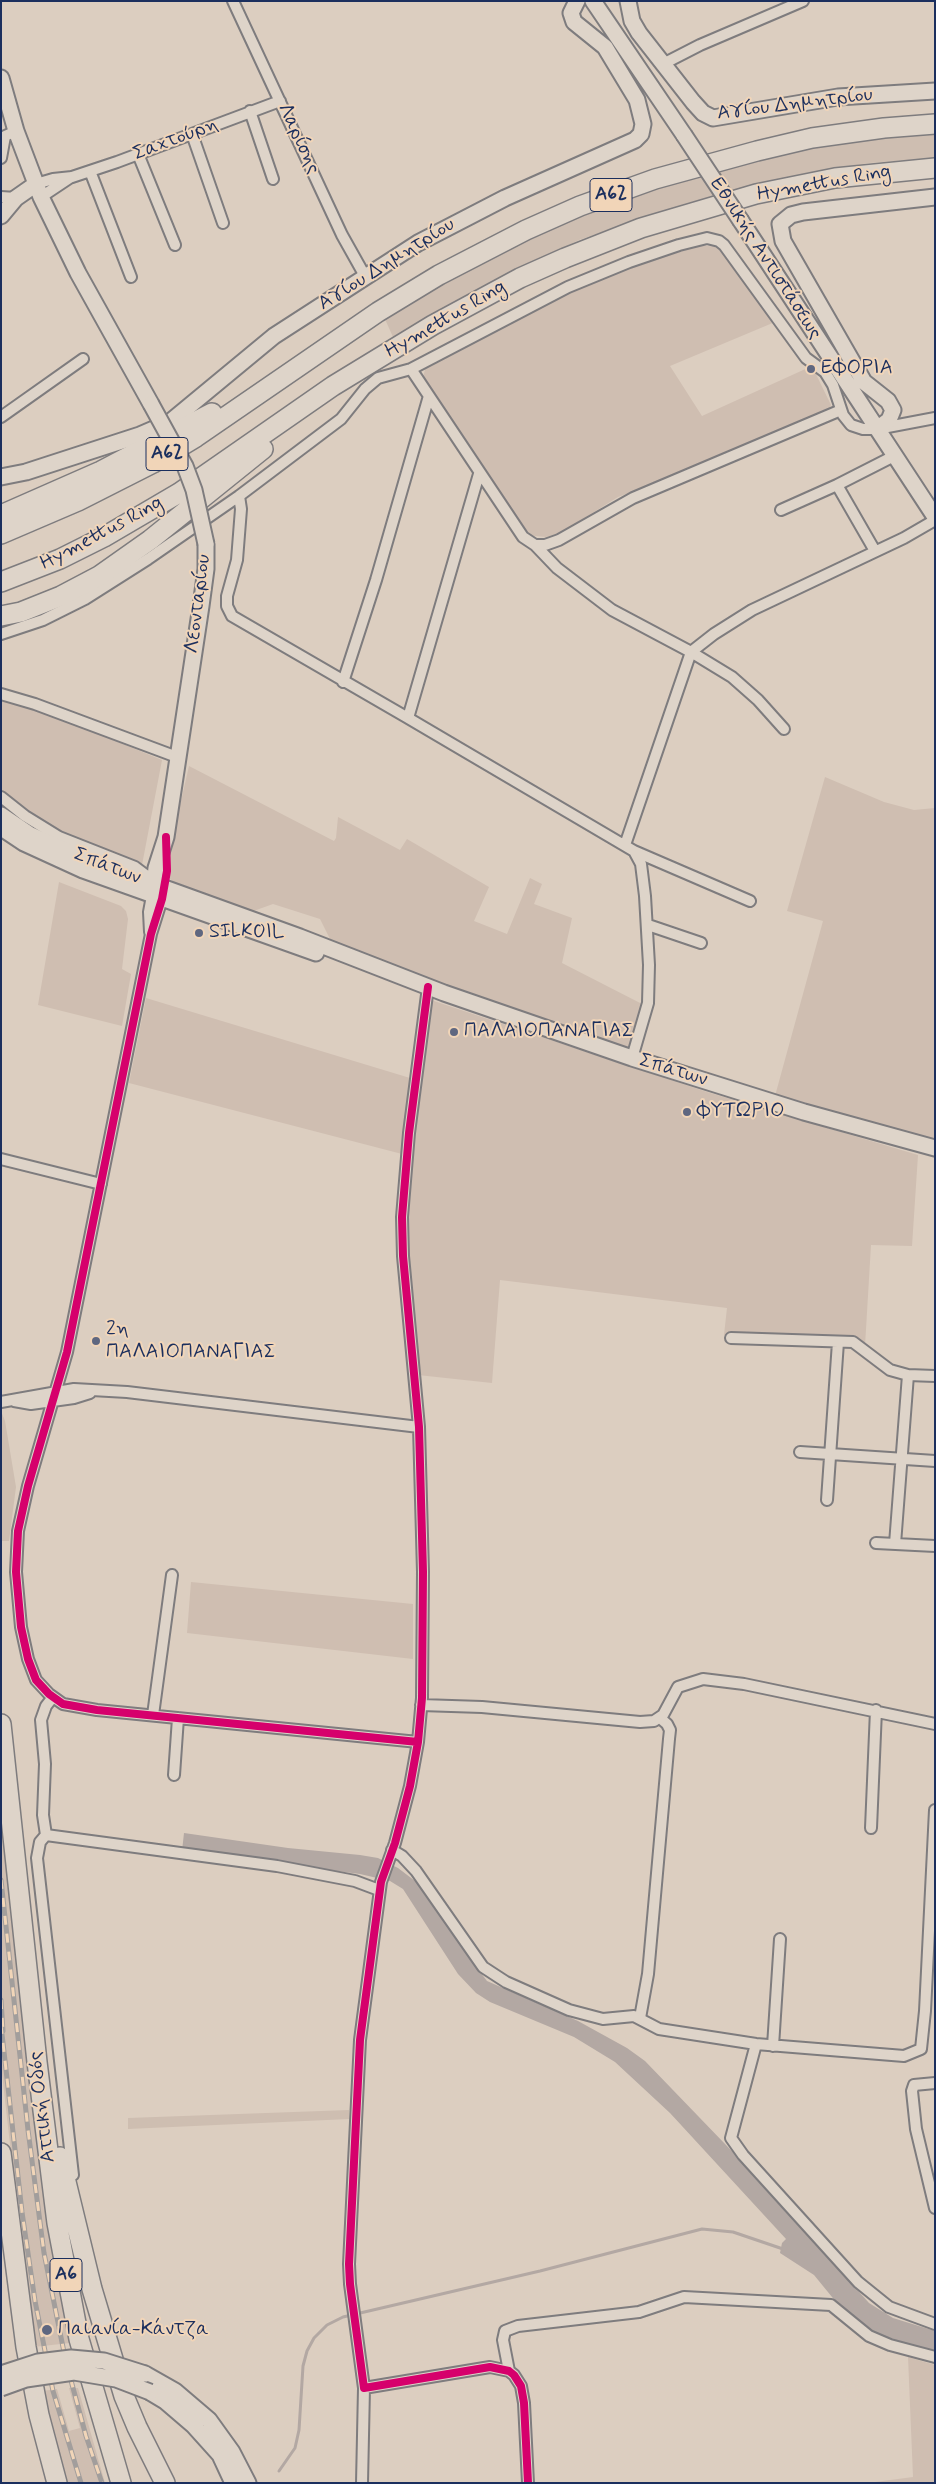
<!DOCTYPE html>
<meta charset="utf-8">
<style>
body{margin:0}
#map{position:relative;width:936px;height:2484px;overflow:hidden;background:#dccec0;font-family:Mynerve,sans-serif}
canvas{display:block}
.frame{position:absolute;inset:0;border:2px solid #1b2f5e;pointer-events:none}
</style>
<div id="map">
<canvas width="936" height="2484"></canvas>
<div class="frame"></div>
</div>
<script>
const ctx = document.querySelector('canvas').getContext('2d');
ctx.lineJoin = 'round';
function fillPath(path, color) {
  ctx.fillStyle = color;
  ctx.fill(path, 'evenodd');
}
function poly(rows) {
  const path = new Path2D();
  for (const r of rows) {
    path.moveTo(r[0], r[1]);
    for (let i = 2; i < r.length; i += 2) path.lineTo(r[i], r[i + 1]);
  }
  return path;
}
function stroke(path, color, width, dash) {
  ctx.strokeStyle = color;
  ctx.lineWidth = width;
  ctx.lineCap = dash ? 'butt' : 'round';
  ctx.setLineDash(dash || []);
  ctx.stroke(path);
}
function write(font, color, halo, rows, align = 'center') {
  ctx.font = font + ' Mynerve,sans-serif';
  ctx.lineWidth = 4;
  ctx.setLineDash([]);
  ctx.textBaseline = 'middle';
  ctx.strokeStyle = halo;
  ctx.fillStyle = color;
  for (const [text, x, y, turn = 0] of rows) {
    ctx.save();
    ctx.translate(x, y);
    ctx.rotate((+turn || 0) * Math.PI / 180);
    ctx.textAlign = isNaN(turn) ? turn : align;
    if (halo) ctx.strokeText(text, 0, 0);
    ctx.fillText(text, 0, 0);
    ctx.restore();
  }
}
fillPath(poly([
 [690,245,723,247,775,322,670,366,702,416,812,366,831,405,829,409,692,469,618,497,562,532,546,537,526,535,430,392,423,378,426,365,520,313,603,276],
 [1,700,40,710,162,760,142,865,60,834,37,822,1,792],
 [189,766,334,841,336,838,338,817,400,850,407,839,489,887,474,921,507,934,530,878,542,884,534,904,572,918,562,963,644,1005,630,1051,334,947,320,919,273,904,248,913,175,883,169,878,169,853],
 [825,777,884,802,914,810,935,808,935,1140,775,1096,823,921,787,911],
 [59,882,121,906,126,911,128,919,122,969,131,974,122,1026,38,1005],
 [146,998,410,1078,402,1154,129,1083],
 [431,1000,707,1092,918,1155,912,1246,871,1245,865,1346,801,1337,724,1335,727,1308,500,1280,492,1383,418,1375,406,1251,408,1184],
 [191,1582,413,1604,413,1659,187,1633],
 [1,1803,44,2195,70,2343,33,2347,1,2065],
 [908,2357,935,2365,935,2483,868,2483,913,2477],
 [69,2388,78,2388,105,2483,65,2483,42,2391,57,2389,69,2431,80,2428]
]), '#cfbeb1');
fillPath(poly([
 [935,132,935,158,869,163,806,173,687,203,579,240,483,286,393,337,384,317,424,292,516,244,622,199,676,181,791,151,858,139],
 [1,1411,5,1421,16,1487,9,1541,1,1541],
 [349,2110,349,2119,128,2129,128,2118]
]), '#cebeb1');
fillPath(poly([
 [184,1833,288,1848,360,1855,378,1858,398,1868,423,1887,467,1955,487,1981,578,2021,627,2048,645,2061,752,2172,869,2303,893,2318,935,2331,935,2354,874,2333,841,2308,814,2275,780,2253,782,2243,786,2239,670,2113,615,2062,574,2037,490,2002,476,1993,458,1974,403,1889,390,1881,360,1874,182,1851]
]), '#b3a8a3');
stroke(poly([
 [279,2471,295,2448,299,2430,303,2366,307,2351,314,2338,327,2325,343,2317,540,2271,702,2229,733,2232,783,2249]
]), '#b3a8a3', 3);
const street = poly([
 [233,1,342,235,365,276],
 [663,64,700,45,803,1],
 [250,111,273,179],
 [192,134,223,223],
 [138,154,175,245],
 [1,158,5,136,16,131],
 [90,171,131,277],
 [36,184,53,179,72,177,117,162,280,101],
 [1,197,16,198],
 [41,197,71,177],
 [411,369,523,537,535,545,545,545,559,540,633,498,841,410],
 [1,417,83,359],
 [837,485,875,551],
 [239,496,241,509,237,560,227,596,227,606,232,616,408,718,479,474],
 [781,510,837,485,894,456],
 [535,545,557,568,612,610,691,652,714,634,752,610,904,538,935,520],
 [1,634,43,620,85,599,148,559,239,496,341,419,365,389,378,378,411,369,568,287,629,262,679,245,707,238,719,241,724,245,806,358,825,372,833,385,843,415,851,425,863,429,877,429,935,418],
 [343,682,376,580,429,396],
 [1,694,35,704,177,757],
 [408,718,634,851,750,901],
 [1,797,25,816,59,837,135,867,147,876,154,885,149,912,150,932],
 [625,845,691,652,732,677,758,700,784,729],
 [162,899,151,934,67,1352,28,1486,18,1531,16,1572,21,1627,28,1659,36,1680,49,1694,63,1704,97,1710,418,1742],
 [648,925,701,943],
 [428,987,409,1133,402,1217,403,1256,419,1427,423,1572,422,1698,418,1742,410,1786,395,1843,381,1882,360,2040,349,2264,350,2284,364,2388,490,2367,509,2371,514,2375,521,2386,524,2403,528,2483],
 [632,1058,648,1003,649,965,645,896,641,864,634,851],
 [1,1159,101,1184],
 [731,1338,853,1342,890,1370,908,1375,935,1376],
 [14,1401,31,1404,74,1398,90,1393],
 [1,1402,74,1389,127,1392,419,1427],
 [800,1452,935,1461],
 [827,1500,838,1342],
 [876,1543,935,1546],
 [895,1544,908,1375],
 [53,1697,46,1706,41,1720,45,1764,43,1815,46,1835,277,1866,355,1881,379,1890],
 [421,1705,482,1707,640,1722,654,1721,663,1715,678,1687,703,1679,744,1684,935,1724],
 [153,1715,172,1575],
 [174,1775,178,1718],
 [871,1828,876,1710],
 [46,1835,40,1842,37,1858,73,2175],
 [392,1850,402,1856,416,1871,483,1967,506,1982,569,2010,603,2019,634,2016,659,2029,756,2044,904,2056,921,2049,925,2011,935,1810],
 [640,2018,648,1974,669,1739,670,1730,667,1724,660,1718],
 [756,2044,731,2138,743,2155,858,2282,889,2307,935,2324],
 [773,2046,780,1939],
 [935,2083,914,2085,912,2091,916,2129,935,2208],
 [509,2371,503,2340,505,2331,518,2326,639,2312,684,2297,831,2305,869,2336,890,2345,935,2357],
 [362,2483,364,2388]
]);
const secondary = poly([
 [593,1,684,135],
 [628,1,632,21,639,33,693,102,703,113,713,118,838,97,935,91],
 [1,78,16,131,41,197,78,273,151,404],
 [1,216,16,198,36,184],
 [741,221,935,517],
 [877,429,889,420,893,410,888,401,864,382,783,241,780,224,791,215,803,212,935,197],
 [1,477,26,472,140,435,170,422,274,336,418,243,505,198,635,140,641,134,643,124,637,100,605,47,574,22,571,13,577,1],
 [1,815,29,834,87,860,300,937,444,993,632,1058,804,1112,935,1148],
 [3,829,24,843,83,870,316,953],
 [154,885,156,868,166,837,201,606,206,569,206,544],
 [145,2374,175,2391,209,2420,232,2452,248,2483],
 [150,2392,165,2401,193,2425,220,2455,233,2483]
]);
const highway = poly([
 [1,515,101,471,212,413],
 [1,534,78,501,153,463,196,437,378,312,439,275,526,230,580,206,655,179,757,151,812,138,884,128,935,124],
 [1,582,60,559,104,537,179,493,333,386,433,325,520,278,565,258,641,228,756,194,835,178,935,168],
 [1,616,21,612,61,596,99,576,150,540,263,449],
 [1,1724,37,2062,57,2223,79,2339,121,2483],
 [1,2153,26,2347,39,2415,57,2483],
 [60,2157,92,2289,124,2396,137,2427,165,2483]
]);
stroke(street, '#7e7c7e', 14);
stroke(secondary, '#7e7c7e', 19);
stroke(highway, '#7e7c7e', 22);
stroke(street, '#ded4c9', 10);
stroke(secondary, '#ded4c9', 15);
stroke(highway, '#ded4c9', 19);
const rail = poly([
 [1,1880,28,2130,44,2253,66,2362,86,2436,102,2483],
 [1,2000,3,2031],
 [1,2025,22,2212,35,2301,53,2391,81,2483]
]);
stroke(rail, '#a29e9c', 5);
stroke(rail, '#f1d5b8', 3, [9]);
const secondaryBridge = poly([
 [684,135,741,221],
 [151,404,185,466,194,490,206,544],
 [1,2374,38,2362,71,2358,104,2361,145,2374],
 [1,2388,26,2379,74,2372,116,2379,150,2392]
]);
stroke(secondaryBridge, '#7e7c7e', 19, []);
stroke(secondaryBridge, '#ded4c9', 15);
stroke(poly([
 [166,837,167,871,162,899,151,934,67,1352,28,1486,18,1531,16,1572,21,1627,28,1659,36,1680,49,1694,63,1704,97,1710,418,1742],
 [428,987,409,1133,402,1217,403,1256,419,1427,423,1572,422,1698,418,1742,410,1786,395,1843,381,1882,360,2040,349,2264,350,2284,364,2388,490,2367,509,2371,514,2375,521,2386,524,2403,528,2483]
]), '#d6006c', 8);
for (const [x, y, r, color] of [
 [811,369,5,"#5f6780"],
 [199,933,5,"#5f6780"],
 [454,1032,5,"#5f6780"],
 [687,1112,5,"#5f6780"],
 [96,1341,5,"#5f6780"],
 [47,2330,6,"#5f6780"]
]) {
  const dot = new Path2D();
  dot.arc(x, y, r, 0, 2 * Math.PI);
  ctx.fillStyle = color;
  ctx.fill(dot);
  stroke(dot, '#f1d5b8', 2);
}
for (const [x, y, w] of [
 [611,195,42],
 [167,454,42],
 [66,2275,32]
]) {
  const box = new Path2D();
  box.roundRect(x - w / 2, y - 16.5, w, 33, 4);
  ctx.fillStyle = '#f1d5b8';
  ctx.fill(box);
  stroke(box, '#1b2f5e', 1);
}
write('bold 19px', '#1b2f5e', null, [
 ["Α62",611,195],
 ["Α62",167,454],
 ["Α6",66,2275]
]);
write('20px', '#1b2f5e', '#f1d5b8', [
 ["Αγίου Δημητρίου",795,105,-7],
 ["Λαρίσης",298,139,65],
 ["Σαχτούρη",176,140,-21],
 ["Hymettus Ring",824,184,-10],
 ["Εθνικής Αντιστάσεως",765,259,57],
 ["Αγίου Δημητρίου",387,265,-32],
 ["Hymettus Ring",446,320,-30],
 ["Hymettus Ring",102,534,-28],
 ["Λεονταρίου",199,604,-83],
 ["Σπάτων",107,867,21],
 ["Σπάτων",673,1071,17],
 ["Αττική Οδός",43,2107,-97]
]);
write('20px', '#1b2f5e', '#f1d5b8', [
 ["ΕΦΟΡΙΑ",821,369],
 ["SILKOIL",209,933],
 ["ΠΑΛΑΙΟΠΑΝΑΓΙΑΣ",464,1032],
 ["ΦΥΤΩΡΙΟ",697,1112],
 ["2η",106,1330],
 ["ΠΑΛΑΙΟΠΑΝΑΓΙΑΣ",106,1353],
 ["Παιανία-Κάντζα",58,2330]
], 'left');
</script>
